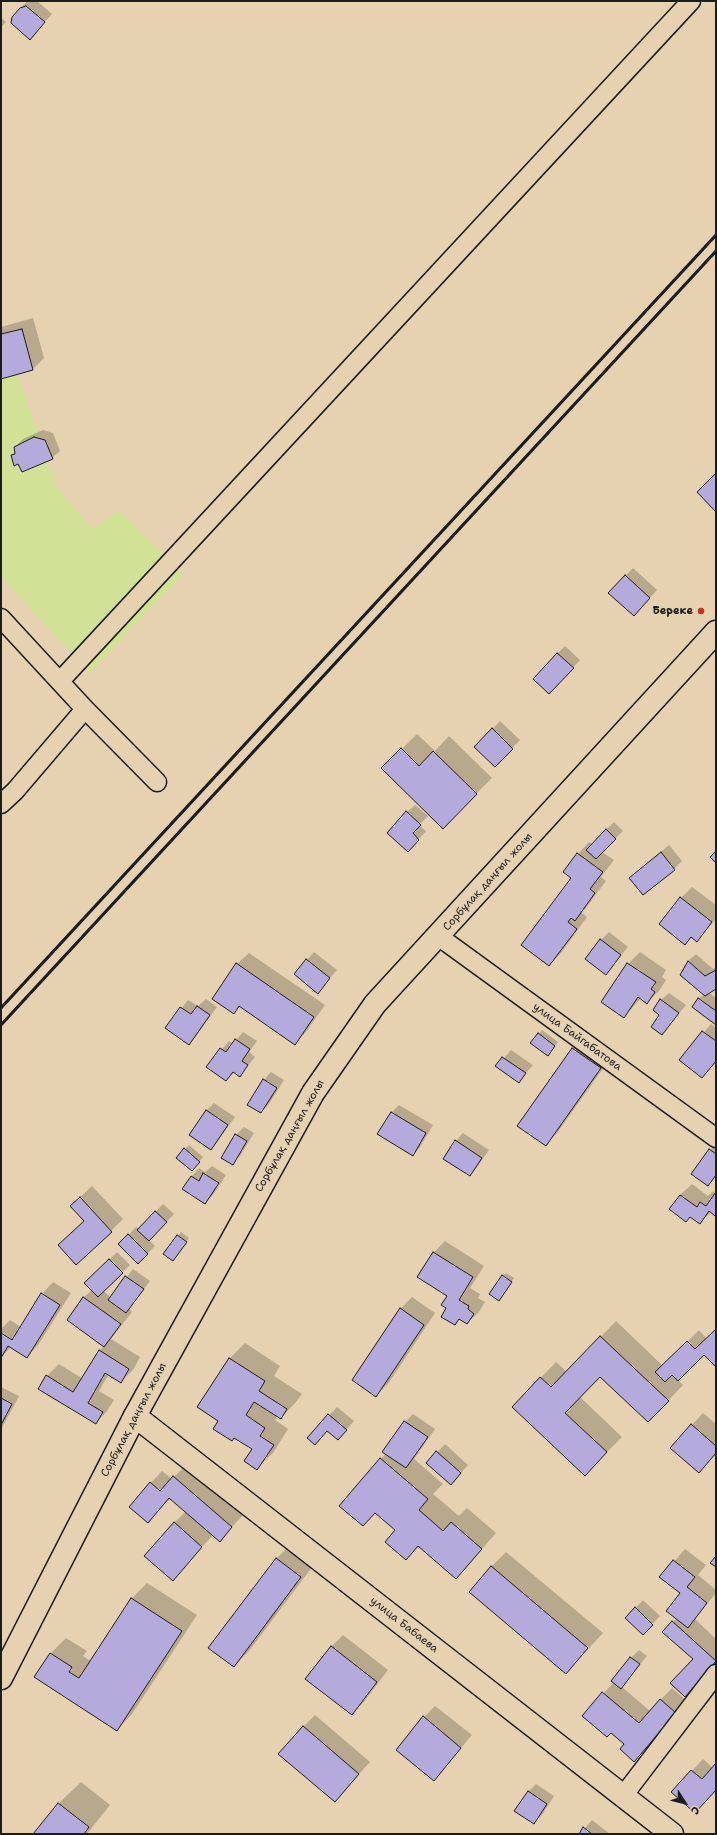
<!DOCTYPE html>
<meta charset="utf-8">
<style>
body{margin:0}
#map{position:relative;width:717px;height:1835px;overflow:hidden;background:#e6d2b0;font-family:"Shantell Sans",sans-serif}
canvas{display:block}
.frame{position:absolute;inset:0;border:2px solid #1c1c1c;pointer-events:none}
.north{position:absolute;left:665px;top:1783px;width:40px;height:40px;-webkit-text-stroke:3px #e6d2b0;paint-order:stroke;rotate:126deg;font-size:11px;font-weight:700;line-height:16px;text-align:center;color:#1c1c1c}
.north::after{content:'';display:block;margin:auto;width:14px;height:18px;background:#1c1c1c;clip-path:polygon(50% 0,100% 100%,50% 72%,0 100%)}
</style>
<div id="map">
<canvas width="717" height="1835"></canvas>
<div class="frame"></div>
<div class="north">С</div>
</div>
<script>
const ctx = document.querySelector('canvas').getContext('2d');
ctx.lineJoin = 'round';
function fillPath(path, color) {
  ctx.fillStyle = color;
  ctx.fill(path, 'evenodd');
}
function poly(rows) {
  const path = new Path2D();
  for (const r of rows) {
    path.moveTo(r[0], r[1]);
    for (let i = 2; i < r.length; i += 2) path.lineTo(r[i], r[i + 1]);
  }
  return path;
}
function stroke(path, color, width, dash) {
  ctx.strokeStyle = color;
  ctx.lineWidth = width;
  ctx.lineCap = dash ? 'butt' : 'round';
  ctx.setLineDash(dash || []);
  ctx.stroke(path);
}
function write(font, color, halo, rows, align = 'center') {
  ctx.font = font + ' "Shantell Sans",sans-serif';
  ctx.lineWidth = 3.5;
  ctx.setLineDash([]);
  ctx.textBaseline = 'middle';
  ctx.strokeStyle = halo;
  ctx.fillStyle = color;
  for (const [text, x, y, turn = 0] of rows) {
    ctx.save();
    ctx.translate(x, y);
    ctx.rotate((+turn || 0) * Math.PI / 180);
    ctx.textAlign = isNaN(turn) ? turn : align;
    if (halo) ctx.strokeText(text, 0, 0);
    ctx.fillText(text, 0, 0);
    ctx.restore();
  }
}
fillPath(poly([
 [1,329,58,489,92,529,119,510,183,574,90,673,1,576]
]), '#d1e195');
fillPath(poly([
 [28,1,37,1,52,14,30,38,20,8],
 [1,18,6,22,1,27],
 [33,318,44,358,32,370,1,378,1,327],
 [43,430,53,433,60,451,52,458,19,463,12,456,16,452,15,447,23,439],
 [633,568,657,590,642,607,625,576],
 [565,646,580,660,557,685,557,654],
 [500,721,520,740,495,766,475,747],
 [417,734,435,751,449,736,492,778,458,812,383,768],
 [415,805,428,816,419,825,426,831,415,843,407,812],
 [614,822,623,831,602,852,614,860,601,877,606,881,582,913,587,917,561,953,549,965,578,854,589,842,592,844],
 [669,845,682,861,674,869,630,878],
 [692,887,716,905,716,919,696,940,692,937,685,944,681,898],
 [609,932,628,947,606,973,601,940],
 [314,952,337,970,318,992,295,974],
 [640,952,666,970,662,977,666,980,659,991,647,1002,641,998,624,1017,602,1002,628,964],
 [249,953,325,1005,306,1032,295,1043,240,1006,233,1013,237,964],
 [696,954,713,969,716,967,716,988,708,992,716,998,716,1023,699,999,704,994,688,961],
 [669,993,686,1005,662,1034,661,1000],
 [206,999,217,1007,196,1036,189,1044,166,1028,188,1000,198,1006],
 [711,1024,716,1028,716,1062,702,1077,681,1060],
 [542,1030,558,1042,551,1051,532,1043],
 [243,1032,257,1041,249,1052,255,1057,240,1076,234,1072,226,1080,208,1066,229,1041,233,1044],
 [585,1037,612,1056,557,1133,546,1144,519,1125,573,1048],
 [511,1050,533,1065,518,1082,497,1066],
 [271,1072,284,1080,269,1104,261,1112,264,1080],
 [214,1103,235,1117,218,1141,211,1148,207,1110],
 [399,1105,433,1125,420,1147,412,1155,378,1134,392,1112],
 [244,1127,254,1133,240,1156,232,1163,236,1135],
 [463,1133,489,1150,477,1167,470,1175,456,1141],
 [716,1144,716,1177,708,1185,710,1150],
 [189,1145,203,1157,195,1166,178,1158],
 [212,1166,226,1175,213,1195,205,1203,184,1189,192,1176,199,1168,205,1172],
 [692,1184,708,1196,713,1191,716,1194,716,1214,711,1212,700,1223,680,1195],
 [92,1186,123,1219,111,1231,59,1245,84,1221,71,1206],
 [163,1204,174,1214,149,1240,155,1246,138,1263,120,1244,136,1227,139,1229],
 [181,1232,189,1238,176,1256,164,1254],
 [445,1241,484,1266,470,1288,480,1294,478,1298,485,1302,479,1312,467,1323,460,1319,455,1324,448,1296,433,1253],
 [117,1252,130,1265,103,1291,111,1297,133,1269,150,1281,129,1309,132,1312,111,1339,140,1357,133,1370,121,1381,109,1374,99,1391,114,1400,107,1411,96,1423,47,1376,59,1364,83,1379,99,1351,104,1346,68,1320,84,1297,92,1290,86,1283],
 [506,1273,514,1278,502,1296,503,1276],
 [53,1282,71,1293,38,1345,27,1357,11,1347,1,1357,1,1329,10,1320,21,1327,42,1294],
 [412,1297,435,1313,388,1384,376,1395,400,1309],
 [616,1321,663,1366,699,1330,707,1339,716,1330,716,1365,704,1353,678,1380,683,1385,663,1406,600,1376,580,1397,622,1437,600,1459,513,1407,556,1362,567,1372],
 [245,1343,280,1366,274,1376,302,1394,296,1402,281,1418,278,1416,275,1420,288,1429,273,1453,257,1468,253,1448,220,1420,199,1407,230,1358],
 [1,1387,19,1396,1,1430],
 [337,1407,354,1421,345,1431,327,1430,309,1438],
 [703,1413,716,1424,716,1454,699,1472,692,1425],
 [413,1414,435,1429,414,1459,443,1484,433,1494,459,1516,467,1508,496,1533,456,1578,419,1546,406,1558,396,1530,381,1459,386,1453,384,1452,405,1422],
 [445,1444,468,1465,451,1484,427,1463],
 [185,1466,243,1515,220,1540,213,1535,173,1579,174,1523,186,1511,170,1498,148,1522,151,1483,162,1471,172,1479],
 [292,1543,316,1562,249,1651,234,1666,276,1559],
 [685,1549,706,1565,698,1575,716,1590,716,1593,695,1619,716,1639,716,1662,696,1684,694,1659,664,1631,677,1618,681,1592,661,1577],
 [506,1552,603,1633,566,1673,491,1567],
 [147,1583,197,1615,132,1714,117,1730,35,1677,51,1653,66,1638,87,1651,83,1656,91,1661,132,1598],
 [643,1600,660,1616,643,1634,626,1618],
 [343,1635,388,1670,363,1703,352,1714,331,1647],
 [639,1650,647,1656,622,1687,650,1711,672,1688,687,1701,634,1760,625,1744,611,1731,583,1716,614,1682,631,1658],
 [435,1706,472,1735,434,1780,424,1717],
 [315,1715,370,1762,335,1801,303,1727],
 [703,1759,713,1768,716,1765,716,1790,695,1812,673,1792],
 [81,1782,110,1805,87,1834,35,1834,59,1803],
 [536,1784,554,1796,542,1815,534,1823,528,1792],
 [592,1820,610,1834,580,1834]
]), '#0003');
const building = poly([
 [26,6,45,22,30,40,11,23,12,17,20,8,26,6],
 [22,329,33,370,1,379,1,334,22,329],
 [34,437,45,440,53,459,22,472,18,464,14,466,11,455,15,454,14,447,34,437],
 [716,473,716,512,697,492,716,473],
 [625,575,650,598,634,616,608,593,625,575],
 [557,653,574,668,549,694,533,679,557,653],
 [492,728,513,749,495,767,474,747,492,728],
 [401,748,419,766,433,751,477,794,443,829,381,768,401,748],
 [406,811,421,825,413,833,419,840,408,852,387,833,406,811],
 [606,829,616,839,596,859,586,850,606,829],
 [716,851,716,863,710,857,716,851],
 [661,852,675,870,643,895,629,878,661,852],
 [577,853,603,872,590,889,595,893,575,921,571,918,568,922,577,929,549,966,521,945,571,878,563,872,577,853],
 [680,897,712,922,697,942,691,937,685,945,659,924,680,897],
 [600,939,621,955,606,975,585,959,600,939],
 [306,959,330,978,318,994,294,974,306,959],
 [688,961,705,976,716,970,716,989,705,996,680,975,688,961],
 [236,963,314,1017,295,1045,239,1006,234,1014,212,999,236,963],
 [627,963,656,982,651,989,655,992,647,1004,638,997,624,1018,601,1002,627,963],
 [698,998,716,1011,716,1025,692,1007,698,998],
 [660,999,679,1013,662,1035,651,1027,659,1015,653,1010,660,999],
 [197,1006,210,1015,189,1045,165,1028,180,1007,191,1014,197,1006],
 [702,1031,716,1041,716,1061,702,1078,679,1060,702,1031],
 [538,1033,555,1046,548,1056,530,1043,538,1033],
 [235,1039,250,1049,242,1061,248,1065,240,1077,233,1072,226,1081,206,1067,220,1048,226,1052,235,1039],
 [572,1048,601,1068,546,1146,517,1126,572,1048],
 [502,1057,526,1073,519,1083,495,1066,502,1057],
 [263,1079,277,1088,261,1113,247,1105,263,1079],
 [206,1110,228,1125,211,1150,189,1135,206,1110],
 [391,1112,426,1133,413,1156,377,1134,391,1112],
 [235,1134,247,1141,233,1165,221,1158,235,1134],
 [455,1140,482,1158,470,1176,443,1159,455,1140],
 [184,1148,200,1162,192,1171,176,1158,184,1148],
 [709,1149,716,1154,716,1175,708,1186,691,1174,709,1149],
 [203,1173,219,1183,205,1204,182,1189,191,1176,199,1181,203,1173],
 [716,1192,716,1215,715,1216,709,1211,700,1224,690,1217,686,1222,669,1209,680,1195,697,1207,700,1202,706,1206,716,1192],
 [80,1197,112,1232,76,1265,58,1245,84,1221,70,1206,80,1197],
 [155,1211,167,1222,149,1241,137,1230,155,1211],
 [128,1234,148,1254,138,1264,118,1244,128,1234],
 [177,1235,187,1242,173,1261,163,1254,177,1235],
 [433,1252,473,1277,459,1300,469,1306,468,1309,474,1314,467,1324,459,1319,455,1325,441,1317,446,1308,441,1305,447,1296,417,1277,433,1252],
 [109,1259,123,1273,98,1297,84,1283,109,1259],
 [502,1275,512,1282,499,1301,489,1294,502,1275],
 [125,1276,144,1289,126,1313,108,1300,125,1276],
 [41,1293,60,1305,27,1358,8,1346,1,1358,1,1333,12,1340,41,1293],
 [83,1297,121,1324,104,1347,67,1320,83,1297],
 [400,1308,424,1325,376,1397,352,1380,400,1308],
 [716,1329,716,1367,704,1355,678,1381,672,1375,665,1382,655,1372,687,1341,695,1349,716,1329],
 [600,1336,669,1401,648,1422,600,1377,565,1413,607,1452,585,1476,512,1407,540,1377,551,1387,600,1336],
 [99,1350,129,1369,121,1383,105,1373,88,1403,103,1412,96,1424,38,1389,46,1375,73,1392,99,1350],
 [229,1358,265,1381,259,1391,287,1409,281,1419,254,1402,246,1415,265,1428,260,1436,274,1445,257,1470,244,1461,252,1449,234,1438,232,1441,213,1429,218,1421,197,1407,229,1358],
 [1,1398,12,1404,1,1425,1,1398],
 [328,1414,347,1430,338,1440,327,1431,315,1445,307,1438,328,1414],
 [404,1421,428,1437,406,1468,382,1452,404,1421],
 [691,1424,716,1446,716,1453,699,1473,670,1448,691,1424],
 [436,1451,461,1473,451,1485,426,1463,436,1451],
 [380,1458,428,1499,419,1510,443,1531,451,1522,482,1549,456,1579,418,1546,406,1560,385,1542,395,1530,375,1513,363,1526,339,1506,380,1458],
 [173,1476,232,1527,220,1542,169,1498,148,1523,129,1507,150,1482,160,1491,173,1476],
 [174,1522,202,1547,173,1581,144,1556,174,1522],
 [716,1556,716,1567,710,1563,716,1556],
 [276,1558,301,1577,234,1667,208,1648,276,1558],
 [673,1560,695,1577,687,1587,707,1603,688,1628,666,1611,680,1593,659,1577,673,1560],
 [491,1566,588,1648,566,1674,469,1592,491,1566],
 [131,1598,182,1631,117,1731,34,1677,50,1653,72,1667,69,1672,79,1678,131,1598],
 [635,1607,653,1625,643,1635,625,1618,635,1607],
 [672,1621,716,1661,685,1697,670,1683,693,1659,662,1632,672,1621],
 [331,1646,377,1682,352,1715,305,1679,331,1646],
 [630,1657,640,1664,621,1689,611,1681,630,1657],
 [602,1692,639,1723,660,1699,676,1713,634,1762,620,1749,624,1744,611,1733,607,1737,582,1716,602,1692],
 [423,1716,461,1748,434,1781,396,1750,423,1716],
 [303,1726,359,1774,335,1802,278,1754,303,1726],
 [716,1763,716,1790,695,1813,671,1792,691,1770,702,1779,716,1763],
 [528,1791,547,1804,534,1824,514,1811,528,1791],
 [58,1803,89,1827,84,1834,33,1834,58,1803],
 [583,1827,592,1834,579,1834,583,1827]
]);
fillPath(building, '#b4aadb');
stroke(building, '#1c1c1c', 1);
const minor = poly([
 [1,618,85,709,157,782],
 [60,681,691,1],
 [1,804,15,791,85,709],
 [438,936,716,1138],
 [623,1796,716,1674]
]);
const tertiary = poly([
 [135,1416,672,1834]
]);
const primary = poly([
 [1,1678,135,1416,313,1093,375,1004,716,632]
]);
stroke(minor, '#1c1c1c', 21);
stroke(tertiary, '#1c1c1c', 25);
stroke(primary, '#1c1c1c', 25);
stroke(minor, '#e6d2b0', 18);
stroke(tertiary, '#e6d2b0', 22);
stroke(primary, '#e6d2b0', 22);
stroke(poly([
 [1,1008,716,235],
 [1,1025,716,251]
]), '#1c1c1c', 3);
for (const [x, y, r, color] of [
 [701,611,4,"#c8321e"]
]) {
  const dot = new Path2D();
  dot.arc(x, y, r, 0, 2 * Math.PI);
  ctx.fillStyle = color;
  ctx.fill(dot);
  stroke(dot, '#e6d2b0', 1.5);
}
write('bold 11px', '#1c1c1c', '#e6d2b0', [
 ["Береке",693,611]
], 'right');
write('11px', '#1c1c1c', '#e6d2b0', [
 ["Сорбұлақ даңғыл жолы",488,882,-48],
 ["улица Байгабатова",577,1037,36],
 ["Сорбұлақ даңғыл жолы",290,1136,-60],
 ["Сорбұлақ даңғыл жолы",134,1420,-62],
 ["улица Бабаева",404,1625,38]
]);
</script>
